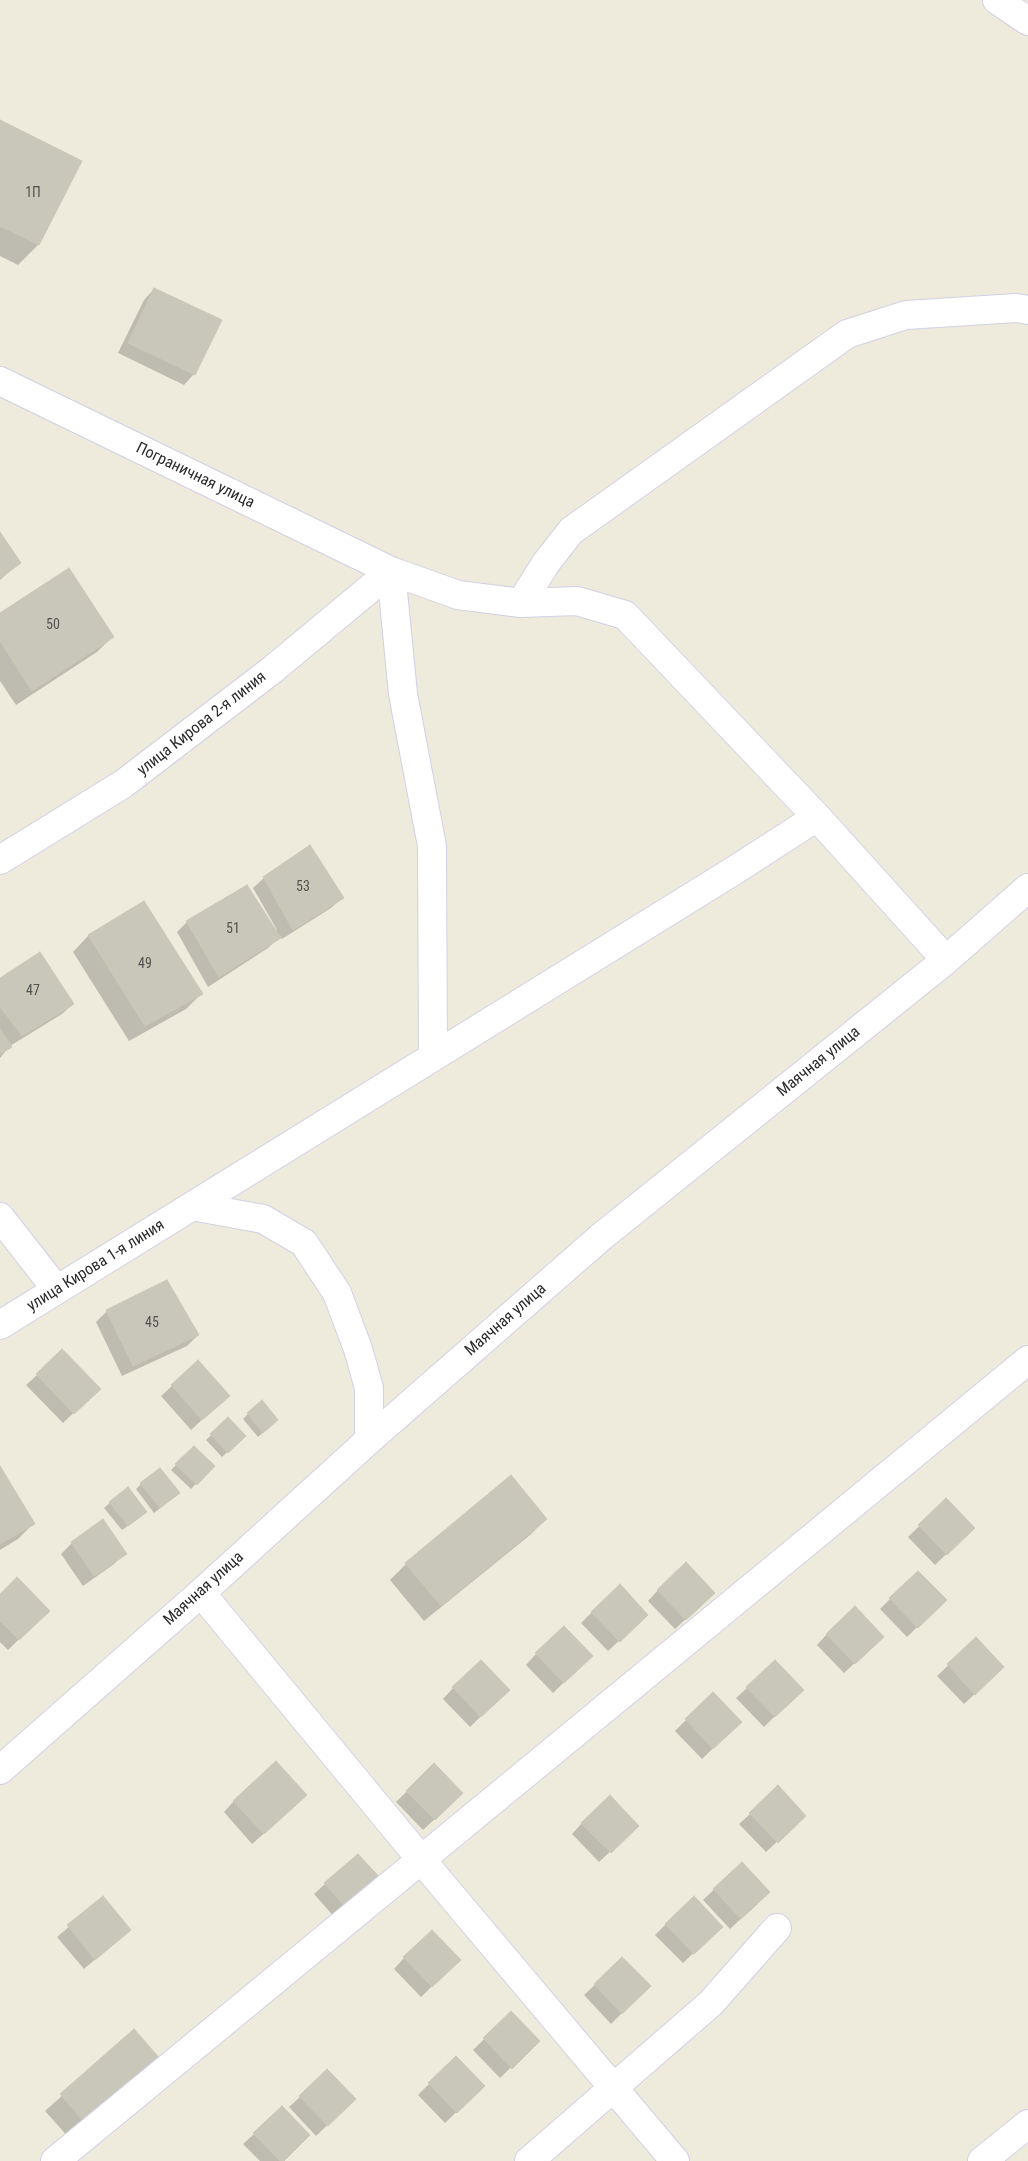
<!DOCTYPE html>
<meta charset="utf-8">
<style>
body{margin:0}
canvas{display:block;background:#eeeadc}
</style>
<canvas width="1028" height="2161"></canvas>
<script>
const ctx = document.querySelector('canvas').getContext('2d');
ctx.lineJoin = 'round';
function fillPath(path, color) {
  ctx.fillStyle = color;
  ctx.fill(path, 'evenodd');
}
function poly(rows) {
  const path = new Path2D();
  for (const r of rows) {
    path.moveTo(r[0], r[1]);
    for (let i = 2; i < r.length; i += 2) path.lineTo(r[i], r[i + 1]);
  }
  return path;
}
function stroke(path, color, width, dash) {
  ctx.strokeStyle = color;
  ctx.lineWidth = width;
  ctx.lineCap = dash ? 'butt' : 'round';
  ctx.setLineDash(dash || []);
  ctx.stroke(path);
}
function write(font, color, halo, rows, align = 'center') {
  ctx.font = font + ' "Roboto Condensed",sans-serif';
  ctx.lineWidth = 5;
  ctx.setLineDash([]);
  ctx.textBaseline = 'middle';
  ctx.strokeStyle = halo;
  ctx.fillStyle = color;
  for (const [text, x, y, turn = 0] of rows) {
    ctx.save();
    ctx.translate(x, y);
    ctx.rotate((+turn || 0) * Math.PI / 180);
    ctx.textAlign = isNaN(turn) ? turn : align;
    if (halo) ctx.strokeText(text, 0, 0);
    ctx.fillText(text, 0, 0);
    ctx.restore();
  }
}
fillPath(poly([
 [0,122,38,245,18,265,0,256],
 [154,289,194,374,184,385,118,353,144,300],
 [0,534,19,563,0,580],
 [0,615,112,637,97,652,16,705,0,681],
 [264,878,342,898,331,908,282,939,280,936,268,948,208,987,177,932,187,922,277,930,253,888],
 [143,903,201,994,186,1009,129,1041,73,952,88,936],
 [0,980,73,1004,62,1014,10,1046,0,1058],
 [107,1311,198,1335,187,1346,122,1376,96,1322],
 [198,1362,217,1406,191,1430,161,1396],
 [37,1375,88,1399,63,1423,26,1385],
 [248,1414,272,1425,258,1437,243,1419],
 [228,1419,244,1436,222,1457,206,1440],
 [194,1447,213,1466,191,1489,171,1470],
 [0,1468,34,1523,18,1539,0,1550],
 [511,1477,546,1519,530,1535,424,1621,390,1580,406,1564],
 [141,1484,173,1498,154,1513,136,1489],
 [127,1488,140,1517,122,1530,104,1508],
 [946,1500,963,1538,935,1565,908,1537],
 [103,1521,125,1553,114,1564,83,1586,61,1554,72,1543],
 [658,1590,703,1603,675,1629,648,1601],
 [0,1596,48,1611,8,1650,0,1642],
 [890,1599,945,1600,907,1637,880,1609],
 [592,1612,636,1625,608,1651,581,1623],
 [827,1634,872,1647,844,1673,817,1645],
 [976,1639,992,1678,964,1704,937,1676],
 [536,1654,580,1667,553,1693,526,1665],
 [453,1688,508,1690,470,1727,443,1699],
 [747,1688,791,1700,764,1727,736,1698],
 [713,1693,730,1732,702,1759,675,1731],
 [434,1765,451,1804,423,1830,396,1802],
 [234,1801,295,1806,252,1844,224,1812],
 [750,1814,794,1826,766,1852,739,1824],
 [582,1823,627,1836,599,1862,572,1834],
 [741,1864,758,1903,730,1929,703,1900],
 [380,1880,336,1919,314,1894,325,1884],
 [103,1898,129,1930,84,1969,57,1937],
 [666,1924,710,1937,683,1963,655,1935],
 [404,1958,459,1960,421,1997,394,1969],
 [622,1959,649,1986,611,2024,584,1995],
 [511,2013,538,2041,500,2078,473,2050],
 [134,2031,79,2149,45,2111],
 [456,2057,473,2096,445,2123,418,2095],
 [300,2097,344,2109,316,2136,289,2107],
 [254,2134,282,2161,260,2161,243,2144]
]), '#0003');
const building = poly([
 [0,120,82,161,39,245,0,226,0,120],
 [154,288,222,320,195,375,128,343,154,288],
 [0,532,21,563,0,578,0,532],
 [69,568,114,637,32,691,0,641,0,613,69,568],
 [310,845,344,898,293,930,263,877,310,845],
 [247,885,281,938,219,977,186,921,247,885],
 [144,901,203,994,145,1026,88,935,144,901],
 [40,952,74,1004,22,1036,0,1007,0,978,40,952],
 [0,1029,12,1047,0,1054,0,1029],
 [167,1280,199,1335,133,1366,106,1310,167,1280],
 [62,1349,101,1389,74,1414,36,1374,62,1349],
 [198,1360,230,1396,202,1420,171,1385,198,1360],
 [262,1400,278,1420,263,1433,247,1413,262,1400],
 [228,1417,246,1436,228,1453,210,1434,228,1417],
 [194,1446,215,1466,197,1485,175,1464,194,1446],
 [0,1466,35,1524,0,1544,0,1466],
 [160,1468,180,1493,160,1508,140,1483,160,1468],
 [511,1475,547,1519,441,1606,405,1563,511,1475],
 [128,1487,147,1512,128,1526,109,1502,128,1487],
 [946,1498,975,1528,947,1555,918,1525,946,1498],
 [103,1519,127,1554,94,1576,71,1542,103,1519],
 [686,1562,715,1593,686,1620,657,1590,686,1562],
 [918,1571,947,1600,918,1628,889,1598,918,1571],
 [17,1577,50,1611,19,1640,0,1621,0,1594,17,1577],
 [620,1584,648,1615,620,1642,591,1612,620,1584],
 [855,1606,884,1637,855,1664,826,1634,855,1606],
 [564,1626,593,1656,564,1683,535,1653,564,1626],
 [976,1637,1004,1667,975,1695,947,1664,976,1637],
 [481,1660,510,1690,481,1717,452,1687,481,1660],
 [775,1660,804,1690,775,1717,746,1687,775,1660],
 [713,1692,742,1722,713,1749,685,1719,713,1692],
 [276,1761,307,1795,264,1834,233,1801,276,1761],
 [434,1763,463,1793,435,1820,406,1791,434,1763],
 [778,1785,806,1816,778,1843,749,1813,778,1785],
 [610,1795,639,1826,611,1853,581,1823,610,1795],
 [358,1854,382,1880,348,1910,324,1883,358,1854],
 [742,1862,770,1892,741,1919,713,1889,742,1862],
 [103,1896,131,1930,95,1960,67,1925,103,1896],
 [694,1896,723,1927,694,1954,665,1924,694,1896],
 [432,1930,461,1960,432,1987,403,1957,432,1930],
 [622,1957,651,1986,622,2014,594,1984,622,1957],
 [511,2011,540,2041,512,2069,483,2038,511,2011],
 [134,2029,169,2069,95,2135,60,2094,134,2029],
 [456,2056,485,2086,457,2113,428,2083,456,2056],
 [327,2069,356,2099,328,2126,299,2096,327,2069],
 [282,2106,310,2135,284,2161,280,2161,253,2133,282,2106]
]);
fillPath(building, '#c9c7ba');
stroke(building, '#cac7b5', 1);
const minor = poly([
 [997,0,1028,21],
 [0,381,391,571,458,595,521,603,577,601,625,615,817,817,946,960],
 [391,571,403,694,432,846,433,1057],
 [521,603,546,563,571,531,847,334,906,315,1016,308,1028,310],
 [0,860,123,784,272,670,391,571],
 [192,1206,263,1219,304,1243,337,1293,358,1349,369,1388,369,1440],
 [0,1217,57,1290],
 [0,1325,735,870,817,817],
 [201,1593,429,1869,675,2161],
 [0,1770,201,1593,369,1440,601,1237,946,960,1028,888],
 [55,2161,1028,1360],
 [529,2161,711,2003,777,1928],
 [982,2161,1028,2124]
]);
stroke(minor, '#d1d1e5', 30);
stroke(minor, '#fff', 28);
write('14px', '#52524f', null, [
 ["1П",33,193],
 ["50",53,625],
 ["53",303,887],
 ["51",233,929],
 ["49",145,964],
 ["47",33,991],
 ["45",152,1323]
]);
write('16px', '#2b2b2b', '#fff', [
 ["Пограничная улица",195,476,26],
 ["улица Кирова 2-я линия",202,724,-38],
 ["Маячная улица",819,1062,-39],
 ["улица Кирова 1-я линия",96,1266,-32],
 ["Маячная улица",506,1320,-41],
 ["Маячная улица",204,1589,-42]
]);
</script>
